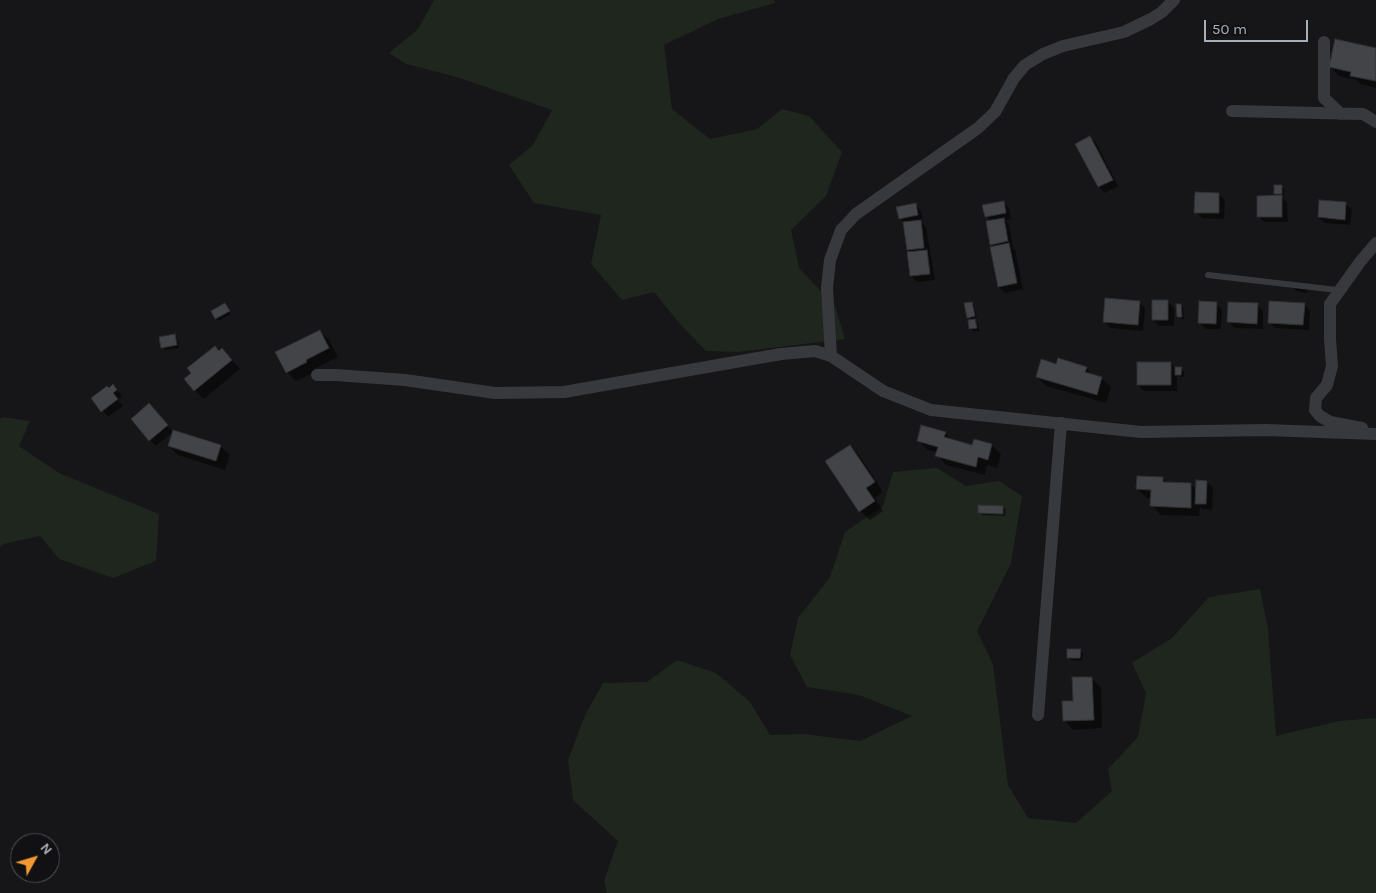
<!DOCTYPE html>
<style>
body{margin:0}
#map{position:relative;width:1376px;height:893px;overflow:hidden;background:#161618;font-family:Karla,sans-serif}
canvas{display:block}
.north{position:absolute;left:10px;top:833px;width:50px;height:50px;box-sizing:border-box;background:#111113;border:1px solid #4d5055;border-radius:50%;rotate:51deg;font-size:14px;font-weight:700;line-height:20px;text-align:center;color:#a8afb8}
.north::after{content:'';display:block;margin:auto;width:18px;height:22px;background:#f29933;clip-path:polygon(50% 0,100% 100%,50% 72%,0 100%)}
.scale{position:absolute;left:1204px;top:20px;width:104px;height:22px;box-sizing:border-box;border:2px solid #a8afb8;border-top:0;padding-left:6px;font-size:15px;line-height:18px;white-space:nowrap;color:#a8afb8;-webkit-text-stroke:4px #111113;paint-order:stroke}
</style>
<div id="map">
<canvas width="1376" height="893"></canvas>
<div class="north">N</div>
<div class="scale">50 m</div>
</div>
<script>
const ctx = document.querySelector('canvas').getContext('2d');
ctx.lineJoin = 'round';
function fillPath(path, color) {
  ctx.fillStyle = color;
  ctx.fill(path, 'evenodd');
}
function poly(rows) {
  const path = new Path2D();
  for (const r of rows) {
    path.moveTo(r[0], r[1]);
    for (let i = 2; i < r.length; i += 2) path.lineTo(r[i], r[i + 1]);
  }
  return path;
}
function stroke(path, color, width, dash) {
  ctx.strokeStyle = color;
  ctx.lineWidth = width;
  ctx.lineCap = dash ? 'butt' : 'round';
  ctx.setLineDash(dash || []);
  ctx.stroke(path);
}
fillPath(poly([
 [434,0,774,0,775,3,718,19,664,45,672,109,710,139,757,129,782,109,809,116,842,152,826,196,791,230,799,268,835,306,845,339,738,352,706,351,680,324,654,292,622,300,591,264,601,215,534,203,509,165,533,145,552,110,457,77,406,64,389,53,418,29],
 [3,417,30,421,19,446,59,473,159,514,156,561,113,578,59,559,40,536,4,544,0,547,0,419],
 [937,468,966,486,999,481,1022,496,1011,563,977,631,993,664,1008,785,1028,818,1076,823,1112,791,1108,769,1138,737,1146,693,1132,663,1172,638,1209,597,1260,589,1268,629,1276,736,1339,721,1376,718,1376,893,607,893,604,881,618,841,573,800,568,760,585,715,603,683,647,682,677,660,716,673,750,702,770,735,803,734,860,741,912,716,859,695,807,687,790,655,798,618,830,577,845,532,883,506,893,472]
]), '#1e261e');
fillPath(poly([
 [1376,49,1376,88,1361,84,1356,80,1339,76,1330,67],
 [1090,137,1096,143,1118,186,1105,193,1099,187,1077,144],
 [1282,186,1284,189,1284,196,1281,196,1287,203,1288,222,1264,222,1258,216,1279,197,1275,193],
 [1219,194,1225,200,1224,219,1202,218,1196,212],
 [1003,202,1009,208,1011,219,1005,220,1009,225,1013,247,1012,247,1015,250,1023,289,1005,293,999,287,995,247,991,244,991,221,986,216],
 [1346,204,1352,210,1350,225,1325,223,1319,217],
 [915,205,921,211,923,221,921,222,926,227,935,280,917,282,911,276,911,253,908,250,905,223,900,218],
 [1294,286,1308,290,1307,293,1296,291,1294,289],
 [1139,302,1145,308,1143,331,1111,328,1105,322],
 [1168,302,1174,308,1174,326,1159,326,1153,320],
 [972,303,974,306,977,318,974,319,978,323,979,331,973,331,971,329,969,321,972,320,968,317],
 [1216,303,1222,309,1221,329,1206,329,1200,323],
 [1304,304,1310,310,1309,330,1275,328,1269,322],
 [225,305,231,314,219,321,216,318],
 [1180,305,1183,308,1184,319,1181,319,1179,316],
 [1257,305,1263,311,1263,329,1235,328,1229,322],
 [320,331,329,340,338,357,314,369,315,372,296,381,287,372],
 [175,336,177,338,179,348,165,350,163,348,161,338],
 [222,349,240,369,204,399,195,390],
 [1171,363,1175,368,1181,368,1184,371,1184,377,1179,377,1177,375,1177,391,1144,391,1138,385],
 [1057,365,1086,368,1094,376,1101,378,1111,387,1106,403,1046,386,1037,377],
 [113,386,122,396,118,400,123,406,108,417,93,398],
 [155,411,173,432,156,446,150,440],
 [945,433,952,441,973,446,992,445,1001,454,997,468,987,465,985,475,946,465,937,455,938,452,927,450,918,440],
 [169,446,220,446,230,455,225,470,178,455],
 [850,446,859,455,883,492,875,498,883,511,870,520,860,511],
 [1163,478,1168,483,1191,485,1196,490,1207,482,1213,488,1212,510,1202,509,1200,507,1199,516,1161,515,1152,505,1152,498,1147,498,1137,489],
 [1003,507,1006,510,1005,516,982,515,979,512],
 [1080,650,1083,653,1082,661,1071,660,1068,657],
 [1091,678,1101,687,1102,728,1073,730,1064,720]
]), '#0007');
const building = poly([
 [1335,39,1376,48,1376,81,1350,76,1351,72,1329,67,1335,39],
 [1090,136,1113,180,1098,187,1075,144,1090,136],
 [1274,185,1282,185,1282,194,1274,194,1274,185],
 [1195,192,1219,193,1219,213,1194,213,1195,192],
 [1282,195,1282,217,1257,217,1257,196,1282,195],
 [1319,200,1346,202,1345,220,1318,217,1319,200],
 [1004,201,1006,213,985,217,982,205,1004,201],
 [916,203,918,215,899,219,896,207,916,203],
 [1004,218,1008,241,990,245,986,221,1004,218],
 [921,220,924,248,907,250,903,222,921,220],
 [1009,243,1017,283,998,287,990,247,1009,243],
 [927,250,930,274,910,276,907,252,927,250],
 [1105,298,1140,301,1138,325,1103,322,1105,298],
 [1152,300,1168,300,1168,320,1152,320,1152,300],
 [1199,301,1217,302,1216,324,1198,323,1199,301],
 [1269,301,1305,303,1303,325,1268,323,1269,301],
 [972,302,975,316,967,318,964,303,972,302],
 [1228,302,1258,303,1257,324,1227,322,1228,302],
 [225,303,230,311,215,319,211,311,225,303],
 [1176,304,1181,304,1182,317,1177,317,1176,304],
 [975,319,977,328,969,329,968,320,975,319],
 [320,330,329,348,306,360,307,362,286,373,275,352,320,330],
 [175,334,177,345,161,348,159,337,175,334],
 [215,346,219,351,222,348,232,360,194,391,184,379,191,373,187,368,215,346],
 [1058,358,1087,367,1085,372,1102,377,1097,395,1036,377,1041,359,1056,364,1058,358],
 [1137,362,1171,362,1171,385,1137,385,1137,362],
 [1175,367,1182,367,1181,375,1175,375,1175,367],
 [113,384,117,390,113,393,118,399,101,412,91,398,107,386,109,388,113,384],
 [149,403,168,425,149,441,131,419,149,403],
 [921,425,946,432,944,437,972,445,974,439,992,444,988,460,978,457,976,467,935,456,938,447,917,441,921,425],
 [173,430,221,445,216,461,168,446,173,430],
 [850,445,875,482,866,488,875,501,859,512,825,461,850,445],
 [1137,476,1163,477,1163,482,1191,483,1191,508,1150,506,1151,490,1136,489,1137,476],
 [1196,480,1207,481,1206,504,1195,504,1196,480],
 [978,505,1003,506,1003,514,978,513,978,505],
 [1067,649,1081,649,1080,658,1067,658,1067,649],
 [1072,677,1092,677,1094,720,1063,721,1062,701,1073,701,1072,677]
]);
fillPath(building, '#424448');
stroke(building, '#303034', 1);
stroke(poly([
 [1208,275,1337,290,1335,293]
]), '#37393d', 6);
stroke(poly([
 [1324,42,1324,98,1341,114],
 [1232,111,1363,114,1376,122],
 [831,356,827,288,830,260,841,230,856,214,978,128,995,112,1014,78,1025,65,1043,54,1063,46,1124,32,1151,19,1162,12,1174,0],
 [317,375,336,375,405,380,495,393,564,392,781,354,815,351,831,356,883,391,931,410,1141,432,1266,430,1376,434],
 [1362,428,1330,422,1320,416,1315,410,1316,398,1327,385,1332,366,1330,339,1330,304,1360,262,1376,243],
 [1038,715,1061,423]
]), '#37393d', 12);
</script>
